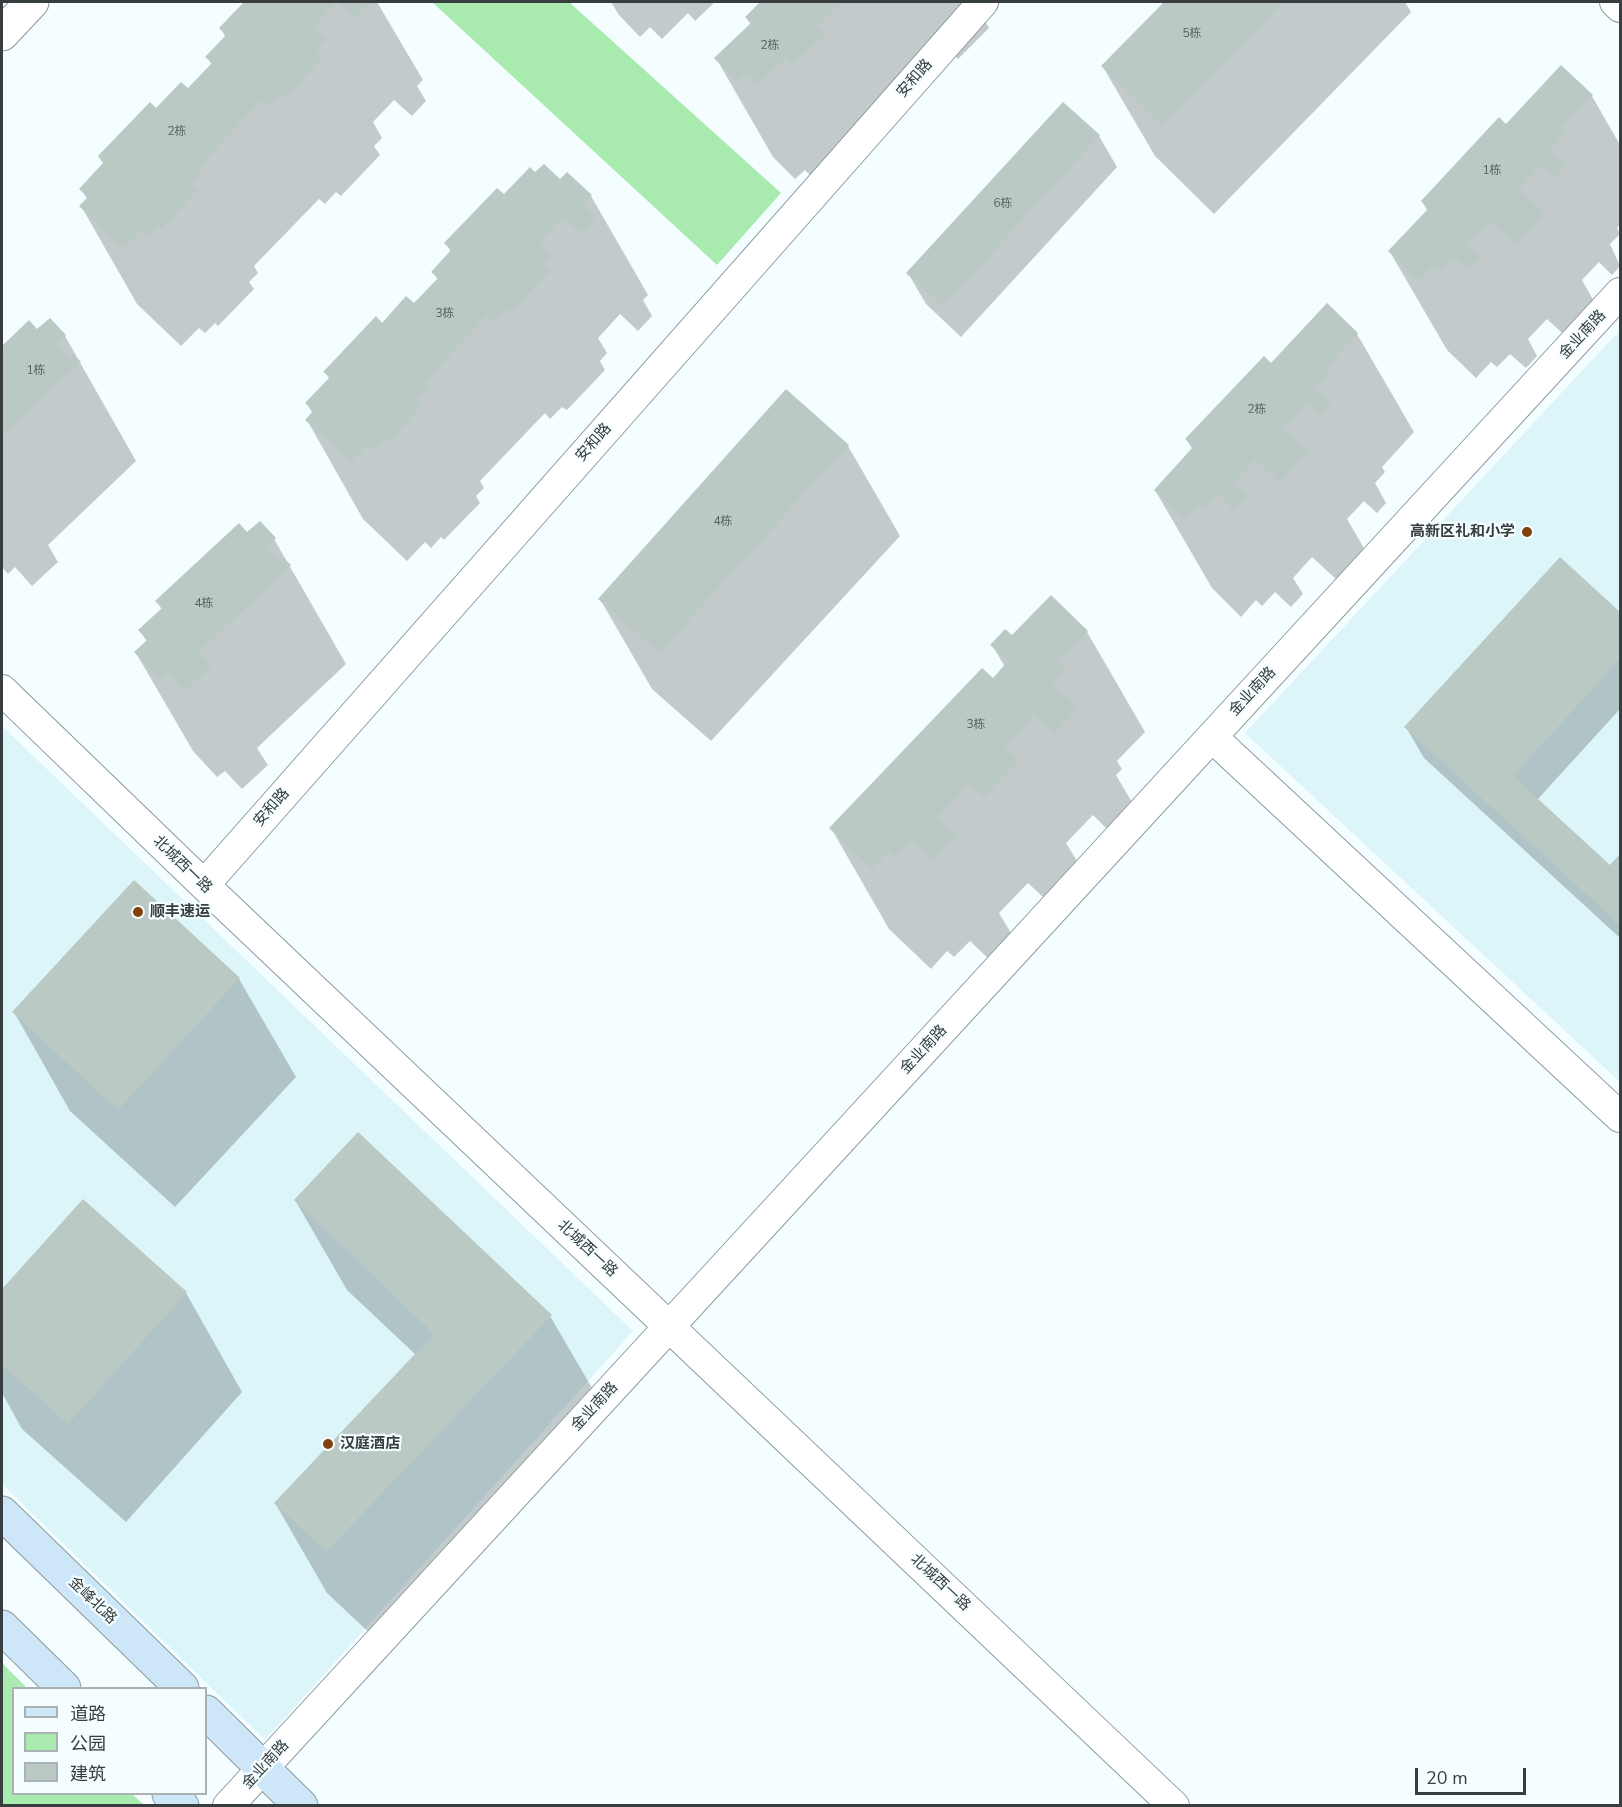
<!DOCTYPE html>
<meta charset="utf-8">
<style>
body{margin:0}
#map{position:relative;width:1622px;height:1807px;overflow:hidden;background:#f4fdff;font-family:"Nunito Sans","Noto Sans SC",sans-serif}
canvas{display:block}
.frame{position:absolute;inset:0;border:3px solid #383e3f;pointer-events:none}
.legend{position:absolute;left:12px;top:1687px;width:195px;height:108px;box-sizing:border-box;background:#f4fdff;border:2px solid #a9b1b2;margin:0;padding:8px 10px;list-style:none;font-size:18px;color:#383e3f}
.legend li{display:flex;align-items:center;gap:12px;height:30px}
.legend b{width:30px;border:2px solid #a9b1b2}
.scale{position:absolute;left:1415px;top:1768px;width:111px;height:27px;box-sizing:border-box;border:3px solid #383e3f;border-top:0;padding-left:8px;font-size:18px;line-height:21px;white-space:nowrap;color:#383e3f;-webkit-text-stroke:4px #f4fdff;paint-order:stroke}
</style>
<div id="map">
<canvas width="1622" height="1807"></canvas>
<div class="frame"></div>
<ul class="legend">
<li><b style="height:8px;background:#cde7f8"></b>道路</li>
<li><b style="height:16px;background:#a9eaae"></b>公园</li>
<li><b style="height:16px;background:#bbc9c5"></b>建筑</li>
</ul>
<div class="scale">20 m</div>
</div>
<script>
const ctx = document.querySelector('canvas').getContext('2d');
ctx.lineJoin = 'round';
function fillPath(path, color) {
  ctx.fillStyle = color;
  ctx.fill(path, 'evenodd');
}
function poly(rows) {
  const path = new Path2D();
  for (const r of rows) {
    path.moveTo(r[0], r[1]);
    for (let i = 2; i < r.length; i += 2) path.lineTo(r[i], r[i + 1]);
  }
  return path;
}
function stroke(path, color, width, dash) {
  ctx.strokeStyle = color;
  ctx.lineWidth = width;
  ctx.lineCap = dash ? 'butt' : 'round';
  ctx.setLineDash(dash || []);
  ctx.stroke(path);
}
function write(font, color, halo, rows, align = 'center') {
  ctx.font = font + ' "Nunito Sans","Noto Sans SC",sans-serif';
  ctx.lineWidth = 4.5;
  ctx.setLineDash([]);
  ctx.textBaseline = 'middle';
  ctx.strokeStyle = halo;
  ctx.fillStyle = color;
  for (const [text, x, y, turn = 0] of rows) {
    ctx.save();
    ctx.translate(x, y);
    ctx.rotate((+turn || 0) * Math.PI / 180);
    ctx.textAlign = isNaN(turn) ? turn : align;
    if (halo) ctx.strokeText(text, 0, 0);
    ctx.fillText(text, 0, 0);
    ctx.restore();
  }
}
fillPath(poly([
 [1620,330,1620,1082,1245,733],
 [2,726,633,1331,265,1740,2,1484]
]), '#dcf5f9');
fillPath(poly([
 [432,2,569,2,781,193,717,265],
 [2,1663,27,1688,14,1688,14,1794,132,1794,144,1805,2,1805]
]), '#a9eaae');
fillPath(poly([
 [246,2,377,2,423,80,417,86,426,101,412,116,394,100,373,122,382,138,374,146,380,155,341,196,336,192,325,204,319,199,254,266,258,273,249,282,254,289,218,326,215,323,205,333,199,328,181,346,137,304,81,206,87,199,81,189,156,110,188,91,212,65,207,57,226,38,221,29],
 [611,2,715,2,695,21,688,13,662,39,650,27,640,37,619,15],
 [763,2,1001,2,984,19,989,28,958,59,950,51,816,181,805,170,795,179,773,157,716,58,751,25,746,17],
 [1166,2,1405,2,1411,12,1214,214,1155,156,1103,67],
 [1592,96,1620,145,1620,224,1617,228,1620,234,1610,244,1620,266,1612,275,1599,262,1582,280,1600,312,1572,342,1547,319,1528,339,1537,356,1526,368,1510,354,1497,367,1491,362,1476,378,1447,350,1390,252,1428,212,1422,201,1506,126],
 [1063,104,1099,136,1117,167,961,337,926,304,908,273],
 [535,174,560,181,567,174,591,196,648,295,643,300,652,316,638,331,620,314,598,338,607,353,600,361,605,370,567,410,562,407,550,419,545,413,480,481,484,488,476,496,480,503,444,540,441,537,431,548,425,542,407,561,363,519,307,420,313,414,307,404,330,380,325,372,382,325,414,305,438,280,433,272,451,252,446,243],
 [1327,305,1357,334,1414,432,1382,467,1385,472,1375,483,1386,503,1377,513,1364,501,1347,519,1365,550,1337,580,1312,557,1293,578,1303,594,1291,607,1275,592,1262,606,1256,600,1241,617,1212,588,1155,490,1193,450,1187,440,1271,365],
 [29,322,37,331,65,336,136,461,48,545,58,562,32,586,15,567,8,574,2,567,2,348],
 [786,391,848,446,900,536,711,741,652,689,600,599],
 [247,535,274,539,346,664,257,748,268,765,242,789,225,771,217,777,193,751,136,653,147,642,140,630,162,610,157,601],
 [1560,559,1620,614,1620,709,1537,800,1610,867,1620,856,1620,938,1424,758,1406,727],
 [1087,632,1145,732,1117,761,1122,769,1116,775,1136,809,1112,834,1093,815,1066,843,1077,861,1043,897,1028,883,999,913,1014,938,991,961,970,941,954,957,947,951,931,969,889,929,831,828,993,681,1005,667,992,645,1012,638],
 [239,979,296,1077,175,1207,70,1111,14,1012],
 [295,1200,550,1316,602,1405,378,1641,327,1593,275,1503,416,1355,347,1290],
 [83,1201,186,1293,242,1392,126,1522,22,1429,2,1393,2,1292]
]), '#0003');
fillPath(poly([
 [244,2,371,2,354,18,337,2,313,27,326,39,316,49,324,56,284,99,279,94,268,107,261,101,197,169,203,174,192,184,198,190,161,229,158,226,148,236,142,230,124,249,79,206,88,197,79,189,103,163,98,156,150,102,156,108,181,82,188,88,212,63,205,57,226,35,219,28],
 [760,2,843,2,818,26,826,34,792,66,785,59,758,84,747,73,737,82,714,58,751,23,745,17],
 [1164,2,1283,2,1162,126,1101,66],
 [1561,65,1593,95,1560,130,1564,135,1550,150,1566,165,1555,178,1542,165,1519,189,1545,213,1515,244,1490,222,1468,244,1482,257,1469,271,1453,256,1440,270,1434,265,1419,281,1388,251,1428,209,1421,201,1499,117,1506,124],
 [1063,102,1100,135,943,307,906,273],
 [544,164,560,179,567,172,592,195,584,205,596,217,581,233,563,217,540,242,552,254,542,264,550,271,509,313,505,309,493,322,487,316,423,383,428,388,418,399,424,404,387,443,384,440,374,451,368,445,350,463,305,420,313,411,305,403,330,377,323,372,376,316,382,323,406,296,414,303,438,278,431,272,451,250,444,243,497,188,504,194,530,167,535,172],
 [1327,303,1358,333,1325,369,1330,373,1315,389,1331,404,1320,416,1307,404,1284,428,1309,451,1280,483,1255,460,1234,483,1247,495,1233,510,1218,494,1205,508,1199,503,1184,519,1154,490,1193,447,1185,439,1264,356,1271,363],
 [50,318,66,335,56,344,70,359,74,355,81,362,2,437,2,346,29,320,37,329],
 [786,389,849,445,659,653,598,599],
 [260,521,276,538,266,547,279,562,284,558,291,565,199,652,212,666,184,692,168,673,160,680,134,652,147,640,138,630,162,608,155,601,239,523,247,532],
 [1560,557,1620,612,1620,659,1513,776,1610,865,1620,854,1620,925,1404,727],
 [1051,595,1088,631,1059,661,1065,668,1052,682,1079,708,1054,734,1034,715,1005,746,1020,760,984,797,970,784,937,818,957,836,932,861,911,841,895,858,889,852,872,869,829,828,982,668,993,678,1008,661,990,645,1005,629,1012,635],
 [134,880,240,978,118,1110,12,1012],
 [358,1132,552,1315,326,1552,274,1503,434,1334,294,1200],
 [83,1199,187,1292,68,1424,2,1365,2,1289]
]), '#bbc9c5');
const minor = poly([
 [1615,2,1620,7],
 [2,690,204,885,1174,1806],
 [1212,737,1620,1117],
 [204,885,983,2],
 [228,1806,1620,293]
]);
const tertiary = poly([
 [2,34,32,2]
]);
const secondary = poly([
 [2,1513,182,1688],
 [2,1627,64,1688],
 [206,1712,301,1806],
 [169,1794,182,1806]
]);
stroke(minor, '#8c9a9c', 32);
stroke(tertiary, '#8c9a9c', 35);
stroke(secondary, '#8c9a9c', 35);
stroke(minor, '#fff', 30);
stroke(tertiary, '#fff', 33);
stroke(secondary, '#cde7f8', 33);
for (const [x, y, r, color] of [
 [1527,532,6,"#82410c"],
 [138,912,6,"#82410c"],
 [328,1444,6,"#82410c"]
]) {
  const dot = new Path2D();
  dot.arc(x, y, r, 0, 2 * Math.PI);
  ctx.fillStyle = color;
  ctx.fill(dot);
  stroke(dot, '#f4fdff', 2);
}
write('12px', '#596160', null, [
 ["5栋",1192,34],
 ["2栋",770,46],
 ["2栋",177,132],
 ["1栋",1492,171],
 ["6栋",1003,204],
 ["3栋",445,314],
 ["1栋",36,371],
 ["2栋",1257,410],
 ["4栋",723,522],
 ["4栋",204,604],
 ["3栋",976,725]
]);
write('15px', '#383e3f', '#f4fdff', [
 ["安和路",915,79,-49],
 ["金业南路",1583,335,-47],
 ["安和路",594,443,-49],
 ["金业南路",1253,692,-47],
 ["安和路",272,808,-49],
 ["北城西一路",182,865,44],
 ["金业南路",924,1050,-47],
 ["北城西一路",587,1249,43],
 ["金业南路",595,1407,-47],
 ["北城西一路",940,1583,43],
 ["金峰北路",92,1601,44],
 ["金业南路",266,1765,-47]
]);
write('bold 15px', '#383e3f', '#f4fdff', [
 ["高新区礼和小学",1515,532,"right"],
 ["顺丰速运",150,912],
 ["汉庭酒店",340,1444]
], 'left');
</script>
